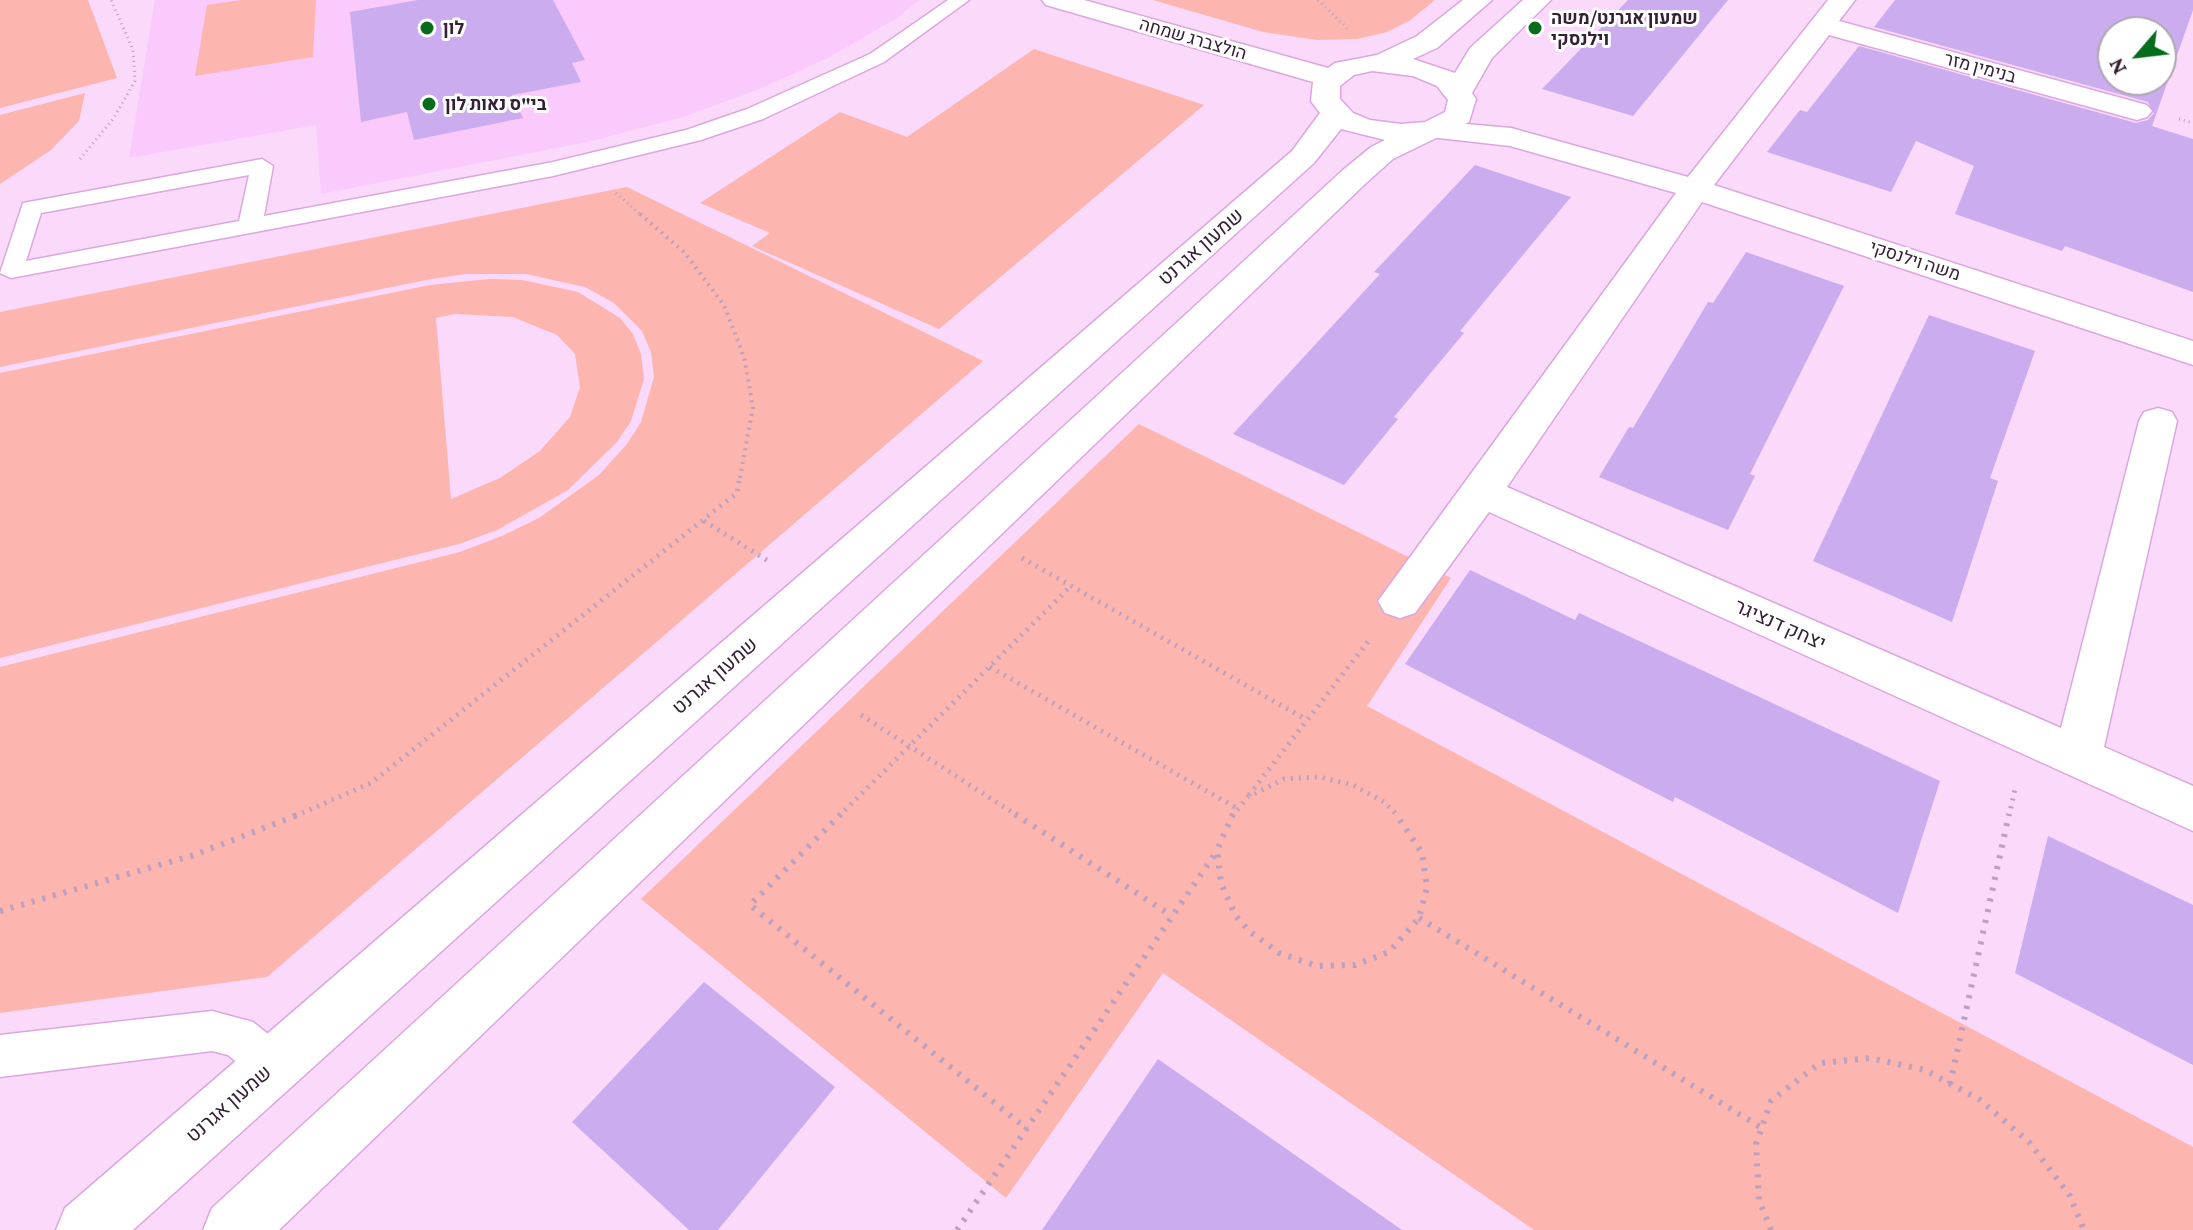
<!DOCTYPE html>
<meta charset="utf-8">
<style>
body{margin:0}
#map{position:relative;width:2193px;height:1230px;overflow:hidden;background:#fad9fb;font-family:"Crimson Pro",serif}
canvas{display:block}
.north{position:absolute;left:2097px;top:16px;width:80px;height:80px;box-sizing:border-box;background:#fff;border:2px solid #aea6af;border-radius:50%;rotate:242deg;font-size:22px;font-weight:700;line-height:32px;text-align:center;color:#352036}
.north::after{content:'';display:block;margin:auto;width:28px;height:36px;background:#086d1b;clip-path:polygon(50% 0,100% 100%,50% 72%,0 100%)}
</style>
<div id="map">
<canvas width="2193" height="1230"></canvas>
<div class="north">N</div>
</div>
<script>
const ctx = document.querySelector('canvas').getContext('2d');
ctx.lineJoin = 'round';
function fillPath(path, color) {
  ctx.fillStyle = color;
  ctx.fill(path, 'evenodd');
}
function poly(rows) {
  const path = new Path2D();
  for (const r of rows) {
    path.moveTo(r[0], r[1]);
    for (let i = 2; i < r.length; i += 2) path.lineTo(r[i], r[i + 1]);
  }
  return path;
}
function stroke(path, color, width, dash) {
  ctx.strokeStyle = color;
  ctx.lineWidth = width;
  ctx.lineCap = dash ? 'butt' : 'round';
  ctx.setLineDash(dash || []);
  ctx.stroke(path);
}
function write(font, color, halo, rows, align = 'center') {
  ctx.font = font + ' "Crimson Pro",Heebo,serif';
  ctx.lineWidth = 6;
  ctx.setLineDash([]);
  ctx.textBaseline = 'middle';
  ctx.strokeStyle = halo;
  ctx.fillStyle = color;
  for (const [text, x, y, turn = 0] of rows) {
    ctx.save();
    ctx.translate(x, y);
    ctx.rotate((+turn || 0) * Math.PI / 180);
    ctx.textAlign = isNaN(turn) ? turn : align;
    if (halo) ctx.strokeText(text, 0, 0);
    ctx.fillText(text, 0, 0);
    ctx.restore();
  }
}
fillPath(poly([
 [155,0,919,0,897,18,828,58,757,90,683,117,592,141,321,194,316,125,129,158]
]), '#facafc');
fillPath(poly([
 [0,0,88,0,117,78,0,108],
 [241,0,316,0,313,57,195,76,207,5],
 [1153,0,1435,0,1409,21,1387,32,1357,39,1317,40,1263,32],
 [1034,49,1204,105,939,329,752,246,770,233,700,203,840,112,907,137],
 [85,93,79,121,51,150,0,184,0,115],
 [627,187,983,361,267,977,0,1013,0,667,460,552,502,536,539,518,599,475,627,444,641,422,654,377,651,352,642,331,614,303,585,287,526,274,466,274,431,279,0,367,0,312],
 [490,279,522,280,578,292,620,318,633,334,641,354,644,379,631,421,617,442,568,490,497,530,459,544,0,658,0,373,430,285],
 [455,314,513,317,557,335,575,354,580,387,570,417,540,451,500,478,451,499,436,318],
 [1139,424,1451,578,1367,706,2193,1147,2193,1230,1534,1230,1163,973,1006,1198,641,899]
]), '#fcb5af');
fillPath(poly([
 [418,0,553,0,585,60,572,63,581,82,512,95,523,118,414,140,407,112,361,122,350,12],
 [1628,0,1728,0,1633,116,1542,89],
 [1895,0,2193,0,2193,10,2152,126,2193,139,2193,292,2065,246,2062,251,1955,214,1974,166,1916,141,1891,192,1767,152,1800,110,1807,112,1859,46,2136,123,2148,120,2154,113,2148,102,1874,27],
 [2113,32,2161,32,2161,80,2113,80],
 [1475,165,1571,197,1460,331,1464,333,1394,417,1398,419,1344,485,1233,434,1380,274,1374,272],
 [1746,252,1844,286,1750,474,1755,476,1728,530,1599,477,1629,427,1633,428,1708,302,1713,303],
 [1929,315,2035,351,1990,478,1998,481,1952,622,1813,561],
 [1470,570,1575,620,1579,613,1940,781,1898,913,1675,797,1673,802,1405,664],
 [2048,836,2193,905,2193,1065,2015,973],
 [704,982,835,1087,718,1230,689,1230,572,1122],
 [1158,1059,1402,1230,1042,1230]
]), '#cbadef');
const lane = poly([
 [948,0,969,0,884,62,763,119,701,140,553,176,11,278,0,273,23,203,262,159,273,166,264,216,553,162,686,130,747,109,870,54,948,0],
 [249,175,239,221,26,261,41,213,249,175],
 [212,1011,253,1022,288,1050,294,1065,288,1080,273,1086,258,1080,228,1055,212,1051,0,1077,0,1035,212,1011]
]);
const street = poly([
 [1828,0,1855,0,1839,21,2147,105,2152,111,2147,117,2137,120,1829,35,1714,185,2193,341,2193,365,1702,202,1507,487,2061,728,2139,421,2144,412,2158,408,2172,412,2177,421,2104,747,2193,786,2193,831,1489,512,1415,613,1400,618,1385,613,1378,601,1676,193,1510,146,1421,136,1417,130,1421,124,1432,121,1511,128,1688,177,1828,0]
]);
const secondary = poly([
 [1042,0,1084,0,1328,68,1335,63,1377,55,1417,36,1463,0,1492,0,1437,48,1413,59,1455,73,1470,48,1523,0,1551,0,1492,58,1472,93,1476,99,1469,122,1393,159,1365,184,279,1230,203,1230,212,1208,1343,170,1371,147,1385,140,1341,129,1314,163,133,1230,56,1230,65,1208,1292,151,1320,113,1311,101,1313,82,1046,5,1042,0],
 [1372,71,1413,76,1437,86,1448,100,1445,112,1425,122,1401,124,1370,120,1353,113,1340,99,1340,86,1354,75,1372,71]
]);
stroke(lane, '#dba7de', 3);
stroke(street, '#dba7de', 3);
stroke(secondary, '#dba7de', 3);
stroke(poly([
 [1318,0,1349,30],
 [2179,119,2193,123],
 [80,159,113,119,135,81,133,50,111,0],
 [616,193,642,216]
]), '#bda0be', 3, [1, 4]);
stroke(poly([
 [640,214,684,252,724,305,744,357,753,407,739,483]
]), '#bda0be', 4, [2, 5]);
stroke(poly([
 [704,521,768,561],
 [1022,558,1307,720],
 [990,667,1238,809],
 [861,715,1018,816],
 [1249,795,1370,639],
 [295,816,371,783,737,493,739,481],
 [839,816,1071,586],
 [1232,816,1248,797,1284,779,1319,777,1353,785,1384,802,1398,816],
 [2009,816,2016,785]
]), '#bda0be', 5, [2, 6]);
stroke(poly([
 [841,814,750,905,1027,1129],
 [1015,814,1172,916],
 [1233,814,1217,850,1221,883,1235,915,1249,931,1279,953,1317,966,1355,965,1389,952,1419,918,1427,887,1422,853,1396,814],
 [0,911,194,855,300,814],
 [1419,918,1762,1128],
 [1950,1084,2009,814],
 [957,1230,1217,851],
 [1771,1230,1759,1200,1756,1144,1771,1101,1820,1063,1870,1058,1925,1070,1980,1100,2029,1142,2070,1196,2084,1230]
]), '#bda0be', 6, [3, 8]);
fillPath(lane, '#fff');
fillPath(street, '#fff');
fillPath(secondary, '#fff');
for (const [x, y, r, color] of [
 [427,28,8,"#086d1b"],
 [1535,28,8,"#086d1b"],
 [429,104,8,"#086d1b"]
]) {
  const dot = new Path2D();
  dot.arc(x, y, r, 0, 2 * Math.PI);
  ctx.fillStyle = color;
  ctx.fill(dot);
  stroke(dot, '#fff', 3);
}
write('bold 18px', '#352036', '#fff', [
 ["שמעון אגרנט/משה",1551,18],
 ["וילנסקי",1551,39],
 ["לון",443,28],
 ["בי\"ס נאות לון",445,104]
], 'left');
write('18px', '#352036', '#fff', [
 ["הולצברג שמחה",1193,39,16],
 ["בנימין מזר",1980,68,15],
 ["משה וילנסקי",1915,261,18]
]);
write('20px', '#352036', '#fff', [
 ["שמעון אגרנט",1201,247,-41],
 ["יצחק דנציגר",1780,625,24],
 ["שמעון אגרנט",715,676,-41],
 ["שמעון אגרנט",229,1104,-41]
]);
</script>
